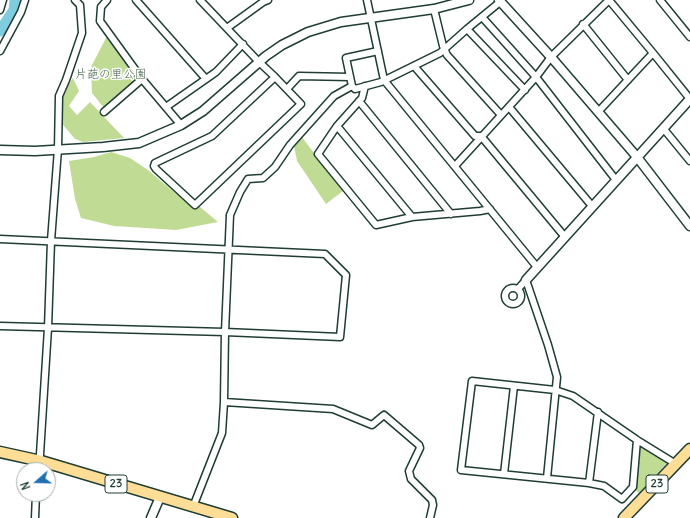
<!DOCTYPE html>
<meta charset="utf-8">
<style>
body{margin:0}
#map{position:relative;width:690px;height:518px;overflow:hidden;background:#fff;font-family:Delius,sans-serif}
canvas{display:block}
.north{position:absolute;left:16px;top:462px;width:40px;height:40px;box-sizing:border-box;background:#fff;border:1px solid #a5b1ae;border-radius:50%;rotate:250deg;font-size:11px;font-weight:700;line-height:16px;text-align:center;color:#1f3d34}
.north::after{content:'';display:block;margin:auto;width:14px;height:18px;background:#1f6fb2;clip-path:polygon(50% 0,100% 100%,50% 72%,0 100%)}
</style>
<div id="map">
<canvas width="690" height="518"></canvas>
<div class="north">N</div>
</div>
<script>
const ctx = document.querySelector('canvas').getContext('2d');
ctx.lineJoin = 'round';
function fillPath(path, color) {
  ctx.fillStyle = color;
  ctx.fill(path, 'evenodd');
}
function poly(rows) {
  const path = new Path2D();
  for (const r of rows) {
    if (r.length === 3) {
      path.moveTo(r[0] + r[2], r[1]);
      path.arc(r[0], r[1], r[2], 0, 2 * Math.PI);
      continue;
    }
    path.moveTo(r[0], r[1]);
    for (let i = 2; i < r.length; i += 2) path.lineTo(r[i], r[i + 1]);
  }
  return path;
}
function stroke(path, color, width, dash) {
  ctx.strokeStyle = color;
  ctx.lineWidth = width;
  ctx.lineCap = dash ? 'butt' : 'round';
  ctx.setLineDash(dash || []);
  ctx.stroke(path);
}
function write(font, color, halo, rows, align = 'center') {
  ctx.font = font + ' Delius,"Klee One",sans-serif';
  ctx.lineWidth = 3;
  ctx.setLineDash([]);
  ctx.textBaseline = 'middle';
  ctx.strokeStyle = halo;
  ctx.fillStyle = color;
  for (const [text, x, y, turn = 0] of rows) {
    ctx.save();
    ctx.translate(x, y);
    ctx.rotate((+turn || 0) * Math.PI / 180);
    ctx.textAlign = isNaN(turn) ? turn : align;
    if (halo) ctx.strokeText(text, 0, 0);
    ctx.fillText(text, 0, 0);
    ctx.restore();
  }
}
fillPath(poly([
 [107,36,138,78,104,108,92,93,91,67],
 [73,78,79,91,69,106,77,115,90,102,124,138,83,142,75,139,59,120,62,94],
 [301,136,343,191,326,204,297,161,294,146],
 [111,152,130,158,148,170,194,209,199,206,218,222,176,230,114,226,81,218,75,199,69,161,94,157],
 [640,446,667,463,639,494,635,489]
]), '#c0dc94');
stroke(poly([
 [0,31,14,10,15,0]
]), '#7fccde', 11);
const minor = poly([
 [107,0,101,7,100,21,142,79,181,125],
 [136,0,206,79],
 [200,0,259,62,275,77,301,104,195,205,156,169,154,166,155,163,212,136,275,77],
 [367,0,384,80,537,267],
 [609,0,653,53,690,99],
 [660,0,690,37],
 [434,9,443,46,447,55,501,115],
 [0,10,3,0],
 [482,17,536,77,616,180],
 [583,24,628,80],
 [227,28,263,2,268,0],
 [467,29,525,90],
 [0,51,21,12,25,0],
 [378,51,346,58,352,86,355,89,381,82,440,53,467,29,500,2],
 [414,66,475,136,481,136,565,237],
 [365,86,362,98,337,126,318,154,376,225,412,217,480,211,490,209],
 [287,89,299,76,350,77],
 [359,101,451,214],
 [166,107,216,72,243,44],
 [509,107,592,206],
 [104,112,142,79],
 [598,112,653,53],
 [337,126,412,217],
 [663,128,690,161],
 [455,166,536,77,551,57,609,0],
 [0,239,325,254,346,275,340,337,225,332,0,326],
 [513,296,8],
 [518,289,526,280,548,345,557,377,547,478],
 [224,402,333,409,372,425,384,415,419,445,420,448,409,471,411,479,432,500,433,505,430,518],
 [637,440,633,487,622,499,604,486,589,483,461,470,472,381,555,390,573,396,637,440,676,464],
 [39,470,48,328,51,241,58,149,59,96,66,80,82,33,80,5,75,0],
 [504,474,514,386],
 [589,483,598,412],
 [193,507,222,433,224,402,225,332,230,215,240,192,248,179,263,178,275,167,290,145,334,96,352,86],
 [35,518,36,494]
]);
const tertiary = poly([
 [499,0,551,57,637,157,690,226],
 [0,150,35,151,103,147,139,143,181,125,203,111,266,56,282,45,308,32,341,22,434,9,469,0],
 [526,280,690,99],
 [151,518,160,497]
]);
const primary = poly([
 [0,452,41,461,232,518],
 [624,518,690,449]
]);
stroke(minor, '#1f3d34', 9);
stroke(tertiary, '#1f3d34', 11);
stroke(primary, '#1f3d34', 13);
stroke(minor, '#fff', 6);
stroke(tertiary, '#fff', 8);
stroke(primary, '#fedd96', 10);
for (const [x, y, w] of [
 [116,484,22],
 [657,484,22]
]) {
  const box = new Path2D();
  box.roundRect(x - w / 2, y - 9, w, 18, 3);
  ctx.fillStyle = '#fff';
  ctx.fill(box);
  stroke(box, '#1f3d34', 1);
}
write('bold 11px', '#1f3d34', null, [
 ["23",116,484],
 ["23",657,484]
]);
write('12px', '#3f5d47', '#fff', [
 ["片葩の里公園",111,75]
]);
</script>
